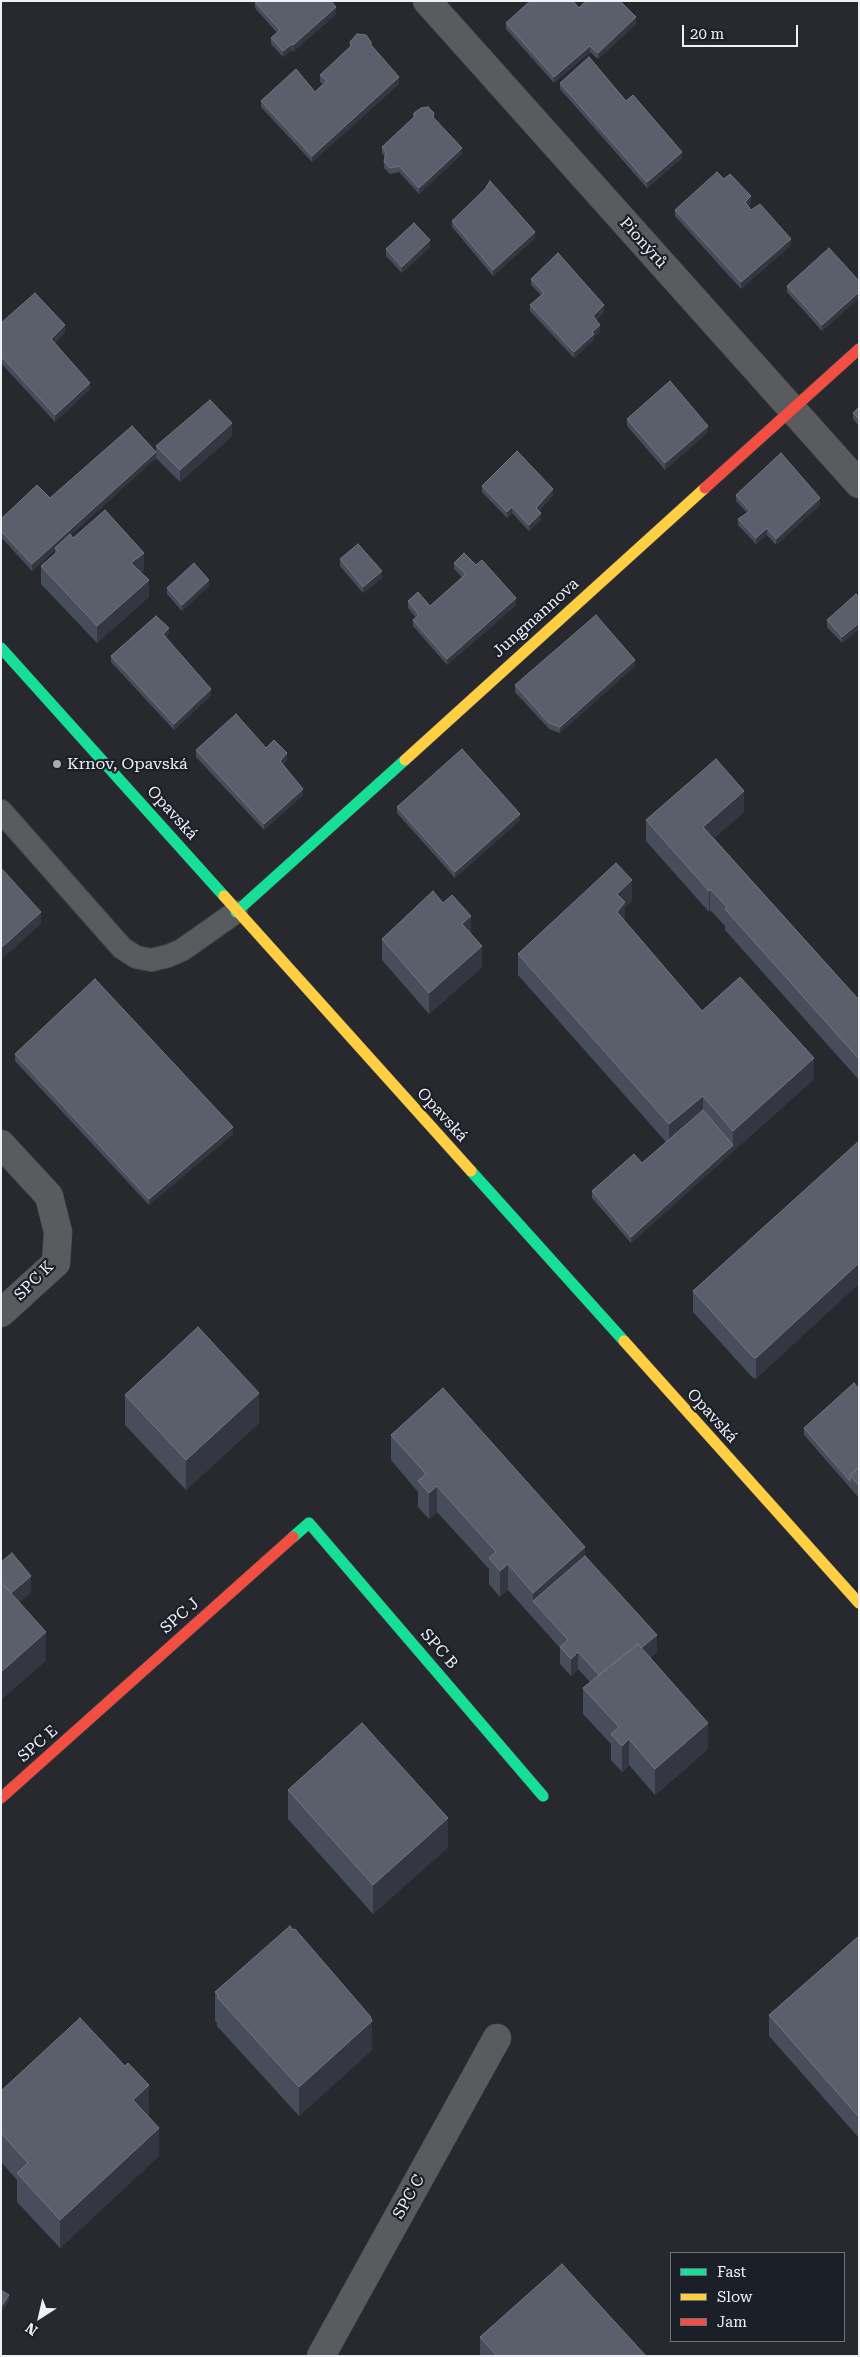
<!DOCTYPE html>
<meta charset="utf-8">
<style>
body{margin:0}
#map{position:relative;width:860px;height:2357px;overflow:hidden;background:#28292e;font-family:"Roboto Serif",serif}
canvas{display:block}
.frame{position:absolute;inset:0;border:2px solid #eef1f6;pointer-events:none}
.legend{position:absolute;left:670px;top:2252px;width:175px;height:90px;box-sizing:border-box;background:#1b1f27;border:1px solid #6f737a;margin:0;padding:6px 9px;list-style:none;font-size:15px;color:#eef1f6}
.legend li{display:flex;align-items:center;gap:10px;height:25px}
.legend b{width:25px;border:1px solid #6f737a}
.north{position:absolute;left:15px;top:2292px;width:50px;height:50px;-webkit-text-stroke:4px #1b1f27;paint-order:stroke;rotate:215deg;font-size:14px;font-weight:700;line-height:20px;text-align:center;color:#eef1f6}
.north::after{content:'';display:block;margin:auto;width:18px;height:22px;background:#eef1f6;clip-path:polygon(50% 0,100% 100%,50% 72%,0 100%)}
.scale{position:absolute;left:682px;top:25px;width:116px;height:22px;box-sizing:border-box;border:2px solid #eef1f6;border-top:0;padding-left:6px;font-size:15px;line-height:18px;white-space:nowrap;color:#eef1f6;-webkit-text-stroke:4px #1b1f27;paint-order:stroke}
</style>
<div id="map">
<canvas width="860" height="2357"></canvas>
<div class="frame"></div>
<ul class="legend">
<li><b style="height:6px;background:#16e098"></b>Fast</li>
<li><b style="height:6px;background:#ffcf43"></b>Slow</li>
<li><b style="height:6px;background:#f24e42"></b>Jam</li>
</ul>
<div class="north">N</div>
<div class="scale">20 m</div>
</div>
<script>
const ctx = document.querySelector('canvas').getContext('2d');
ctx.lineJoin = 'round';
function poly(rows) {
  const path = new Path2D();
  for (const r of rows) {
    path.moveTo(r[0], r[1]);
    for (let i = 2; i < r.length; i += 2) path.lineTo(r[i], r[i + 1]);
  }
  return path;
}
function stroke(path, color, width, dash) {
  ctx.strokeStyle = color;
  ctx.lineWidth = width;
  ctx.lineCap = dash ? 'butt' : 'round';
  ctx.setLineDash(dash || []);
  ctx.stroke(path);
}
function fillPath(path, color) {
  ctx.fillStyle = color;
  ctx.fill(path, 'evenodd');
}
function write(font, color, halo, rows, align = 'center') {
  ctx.font = font + ' "Roboto Serif",serif';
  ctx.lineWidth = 4.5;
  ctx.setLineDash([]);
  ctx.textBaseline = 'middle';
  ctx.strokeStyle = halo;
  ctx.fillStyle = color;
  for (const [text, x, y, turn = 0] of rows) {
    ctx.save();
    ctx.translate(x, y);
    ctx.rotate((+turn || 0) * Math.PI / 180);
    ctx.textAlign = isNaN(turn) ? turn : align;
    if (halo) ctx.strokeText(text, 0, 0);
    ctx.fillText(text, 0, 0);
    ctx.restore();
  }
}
const lane = poly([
 [1,811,122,948,136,957,151,960,168,956,182,950,236,912]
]);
const street = poly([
 [427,1,859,484],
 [1,1144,49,1196,58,1232,56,1263,1,1313],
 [321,2356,497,2038]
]);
const fast = poly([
 [1,648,224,896],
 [236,912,405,760],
 [471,1171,624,1341],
 [293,1537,309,1523,543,1796]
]);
const slow = poly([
 [405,760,705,488],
 [224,896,471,1171],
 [624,1341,859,1603]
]);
const jam = poly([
 [705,488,859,349],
 [1,1798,293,1537]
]);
stroke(lane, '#46474b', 24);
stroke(street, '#46474b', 29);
stroke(fast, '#46474b', 12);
stroke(slow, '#46474b', 12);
stroke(jam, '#46474b', 12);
stroke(lane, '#5a5b5e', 22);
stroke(street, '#5a5b5e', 28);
stroke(fast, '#16e098', 11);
stroke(slow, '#ffcf43', 11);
stroke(jam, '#f24e42', 11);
fillPath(poly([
 [255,2,336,14,293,52,292,50,283,57,271,44,271,38,277,33,255,8],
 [579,8,636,24,598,59,590,52,554,83,506,29,506,23],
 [371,45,399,84,312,162,261,107,261,101,315,92,323,84,320,82,320,75],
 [560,83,626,101,682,158,647,188,560,89],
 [433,117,462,154,419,194,399,172,390,174,384,168,385,157,382,153,382,147],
 [724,179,751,203,748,206,751,210,791,245,741,289,675,216,675,210],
 [452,221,535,238,493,276,452,227],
 [430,247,402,273,386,256,386,249],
 [531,279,604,312,596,320,600,332,594,336,594,340,574,358,530,311,530,305,541,295,531,285],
 [859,281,859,298,822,331,787,292,787,286],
 [1,323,65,332,55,342,90,389,55,422,1,363],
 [859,407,859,426,853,419,853,413],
 [627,419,708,432,665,470,627,426],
 [232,436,180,482,156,458,71,535,73,538,144,570,141,572,149,597,97,643,41,584,41,566,55,554,55,550,32,571,1,537,1,519,156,452,156,446],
 [482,486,553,495,539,511,541,520,529,531,512,513,507,518,482,492],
 [736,495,820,505,776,545,767,535,756,544,738,525,738,519,747,513,736,501],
 [340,559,382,578,363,593,340,566],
 [454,563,476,565,516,605,447,665,413,626,413,620,416,618,408,608,408,601,430,606,462,577,454,569],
 [209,586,182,611,167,594,167,588],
 [859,598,859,629,842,643,827,627,827,620],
 [169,634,166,637,211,695,174,730,111,662,111,656],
 [635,666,560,733,549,729,515,692,515,685],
 [266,748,287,760,283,764,303,795,264,830,196,757,196,750],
 [397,807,520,820,455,878,397,813],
 [744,812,714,838,859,1000,859,1080,725,930,725,926,710,910,709,912,646,841,646,820],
 [632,901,625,907,625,921,702,1011,814,1079,631,1243,592,1198,592,1191,642,1163,666,1142,518,975,518,954],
 [471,933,482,967,429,1014,382,960,382,939],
 [15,1054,233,1134,149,1205,15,1061],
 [859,1141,756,1379,752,1377,693,1312,693,1291],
 [859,1389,859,1498,804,1435,804,1428],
 [125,1395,259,1423,186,1490,125,1425],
 [391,1435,585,1556,657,1652,650,1658,708,1749,655,1795,629,1765,622,1772,611,1760,611,1744,583,1714,583,1688,590,1682,578,1669,571,1676,560,1664,560,1648,508,1590,500,1597,489,1584,489,1569,437,1512,429,1519,418,1507,418,1492,391,1460],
 [288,1790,448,1847,373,1914,288,1819],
 [859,1936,859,2138,769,2036,769,2015],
 [215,1992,372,2050,299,2116,217,2026,217,2023,215,2021],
 [1,2091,149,2114,148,2115,159,2156,60,2248,17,2202,17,2180,1,2162],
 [480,2337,646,2356,480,2356]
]), '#484d5b');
fillPath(poly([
 [336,7,336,14,293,52,293,45],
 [636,17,636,24,598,59,598,53],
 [292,44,292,50,283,57,283,51],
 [590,46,590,52,554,83,554,77],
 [399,77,399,84,312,162,312,156],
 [462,148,462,154,419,194,419,188],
 [682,152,682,158,647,188,647,182],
 [751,196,751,203,745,208,745,202],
 [535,232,535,238,493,276,493,270],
 [791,239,791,245,741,289,741,282],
 [430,240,430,247,402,273,402,267],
 [859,292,859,298,822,331,822,325],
 [604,305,604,312,593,322,593,316],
 [65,325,65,332,51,345,51,339],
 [600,325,600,332,594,336,594,340,574,358,574,352,592,332],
 [90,383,90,389,55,422,55,415],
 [232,423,232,436,180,482,180,470],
 [708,426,708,432,665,470,665,463],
 [156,452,156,458,56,549,55,548,55,550,32,571,32,564],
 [553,489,553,495,536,514,536,508],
 [820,498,820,505,776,545,776,539],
 [512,507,512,513,507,518,507,512],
 [541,513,541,520,529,531,529,525],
 [767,528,767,535,756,544,756,538],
 [144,553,144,570,131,580,131,563],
 [382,571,382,578,363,593,363,587],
 [149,580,149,597,97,643,97,626],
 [209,580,209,586,182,611,182,605],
 [516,598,516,605,447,665,447,659],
 [859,623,859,629,842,643,842,637],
 [169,628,169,634,163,641,163,634],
 [635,660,635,666,560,733,560,727],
 [211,689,211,695,174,730,174,724],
 [287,753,287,760,280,767,280,761],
 [303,789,303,795,264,830,264,824],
 [744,791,744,812,703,848,703,827],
 [520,814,520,820,455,878,455,872],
 [632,880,632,901,625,907,625,923,617,933,617,894],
 [710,889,710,910,709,912,709,891],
 [41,912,41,924,1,960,1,948],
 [471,916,471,937,462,924],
 [482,946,482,967,429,1014,429,993],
 [814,1058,814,1079,631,1243,631,1237,733,1145,733,1131],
 [703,1096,703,1117,669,1146,669,1124],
 [233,1127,233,1134,149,1205,149,1199],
 [859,1263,859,1284,756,1379,756,1358],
 [259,1393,259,1423,186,1490,186,1460],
 [437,1486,437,1512,429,1519,429,1493],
 [585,1547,585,1573,533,1601,533,1593],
 [508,1564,508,1590,500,1597,500,1571],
 [31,1576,31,1593,5,1615,5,1598],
 [46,1632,46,1661,1,1700,1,1672],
 [657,1635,657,1652,603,1696,603,1679],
 [578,1652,578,1669,571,1676,571,1659],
 [708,1723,708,1749,655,1795,655,1769],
 [629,1739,629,1765,622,1772,622,1746],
 [448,1818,448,1847,373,1914,373,1885],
 [372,2021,372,2050,299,2116,299,2087],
 [149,2085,149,2114,133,2129,133,2100],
 [159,2128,159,2156,60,2248,60,2220],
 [9,2295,9,2301,1,2313,1,2307]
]), '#343742');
const building = poly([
 [255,1,331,1,336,7,293,45,292,44,283,51,271,38,280,30,255,2,255,1],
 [530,1,573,1,579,8,586,1,620,1,636,17,598,53,590,46,554,77,506,23,530,1],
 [357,34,366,35,371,42,371,45,399,77,312,156,261,101,296,69,315,92,327,81,320,75,351,46,350,42,357,34],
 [589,57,626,101,633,95,682,152,647,182,560,83,589,57],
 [428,107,434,113,433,117,462,148,419,188,399,166,390,168,384,162,386,152,382,147,414,117,414,113,421,108,428,107],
 [717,172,724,179,730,174,751,196,745,202,751,210,760,204,791,239,741,282,675,210,717,172],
 [490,181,535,232,493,270,452,221,485,189,490,181],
 [414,223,430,240,402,267,386,249,414,223],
 [829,248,859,281,859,292,822,325,787,286,829,248],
 [558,253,604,305,593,316,600,325,592,332,594,334,574,352,530,305,544,293,531,279,558,253],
 [35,293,65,325,51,339,90,383,55,415,1,356,1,323,35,293],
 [670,381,708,426,665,463,627,419,670,381],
 [210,400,232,423,180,470,156,446,210,400],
 [859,407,859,419,853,413,859,407],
 [132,426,156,452,32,564,1,531,1,519,37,485,50,498,132,426],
 [517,451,553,489,536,508,541,513,529,525,512,507,507,512,482,486,517,451],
 [781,453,820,498,776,539,767,528,756,538,738,519,750,511,736,495,781,453],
 [105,510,144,553,131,563,149,580,97,626,41,566,58,551,55,548,70,534,73,538,105,510],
 [358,544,382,571,363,587,340,559,358,544],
 [464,553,476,565,482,560,516,598,447,659,413,620,419,615,408,601,418,592,430,606,466,574,454,563,464,553],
 [194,563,209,580,182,605,167,588,194,563],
 [856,594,859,598,859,623,842,637,827,620,856,594],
 [596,615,635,660,560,727,549,723,515,685,596,615],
 [156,616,169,628,163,634,211,689,174,724,111,656,156,616],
 [236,714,266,748,274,740,287,753,280,761,303,789,264,824,196,750,236,714],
 [462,749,520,814,455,872,397,807,462,749],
 [716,759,744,791,703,827,859,1000,859,1059,725,909,727,907,710,889,709,891,646,820,716,759],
 [616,863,632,880,617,894,625,902,617,912,702,1011,740,977,814,1058,733,1131,703,1096,669,1124,518,954,616,863],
 [1,868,41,912,1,948,1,868],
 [433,891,443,903,452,895,471,916,462,924,482,946,429,993,382,939,433,891],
 [95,979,233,1127,149,1199,15,1054,95,979],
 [703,1110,733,1145,631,1237,592,1191,634,1154,642,1163,703,1110],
 [859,1141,859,1263,756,1358,752,1356,693,1291,859,1141],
 [198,1327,259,1393,186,1460,125,1395,198,1327],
 [854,1383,859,1389,859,1467,850,1475,850,1481,804,1428,854,1383],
 [443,1388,585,1547,533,1593,508,1564,500,1571,489,1558,496,1552,437,1486,429,1493,418,1481,426,1474,391,1435,443,1388],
 [859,1467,859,1486,850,1475,859,1467],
 [12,1553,31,1576,11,1593,1,1582,1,1562,12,1553],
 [585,1556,657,1635,641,1648,638,1644,599,1675,578,1652,571,1659,560,1647,568,1640,533,1601,585,1556],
 [1,1582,46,1632,1,1672,1,1582],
 [638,1644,708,1723,655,1769,629,1739,622,1746,611,1734,619,1727,583,1688,638,1644],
 [362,1723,448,1818,373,1885,288,1790,362,1723],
 [290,1926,293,1930,295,1929,370,2016,372,2021,299,2087,217,1997,219,1996,215,1992,290,1926],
 [859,1936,859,2117,769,2015,859,1936],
 [80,2018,125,2066,128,2063,149,2085,133,2100,159,2128,60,2220,17,2173,28,2163,1,2133,1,2091,80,2018],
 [562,2264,646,2356,497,2356,480,2337,562,2264],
 [1,2290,9,2295,1,2307,1,2290]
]);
fillPath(building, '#5a5f6b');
stroke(building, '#717681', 1);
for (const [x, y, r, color] of [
 [57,764,5,"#a9abb0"]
]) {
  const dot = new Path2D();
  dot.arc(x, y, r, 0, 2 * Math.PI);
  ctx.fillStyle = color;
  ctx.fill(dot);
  stroke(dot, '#1b1f27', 2);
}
write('16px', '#eef1f6', '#1b1f27', [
 ["Pionýrů",643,243,48],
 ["Jungmannova",536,618,-42],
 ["Opavská",172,813,48],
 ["Opavská",442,1115,48],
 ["SPC K",34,1281,-45],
 ["Opavská",712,1416,48],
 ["SPC J",180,1616,-41],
 ["SPC B",439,1649,49],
 ["SPC E",38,1744,-41],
 ["SPC C",409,2197,-61]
]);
write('16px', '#eef1f6', '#1b1f27', [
 ["Krnov, Opavská",67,764]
], 'left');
</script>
